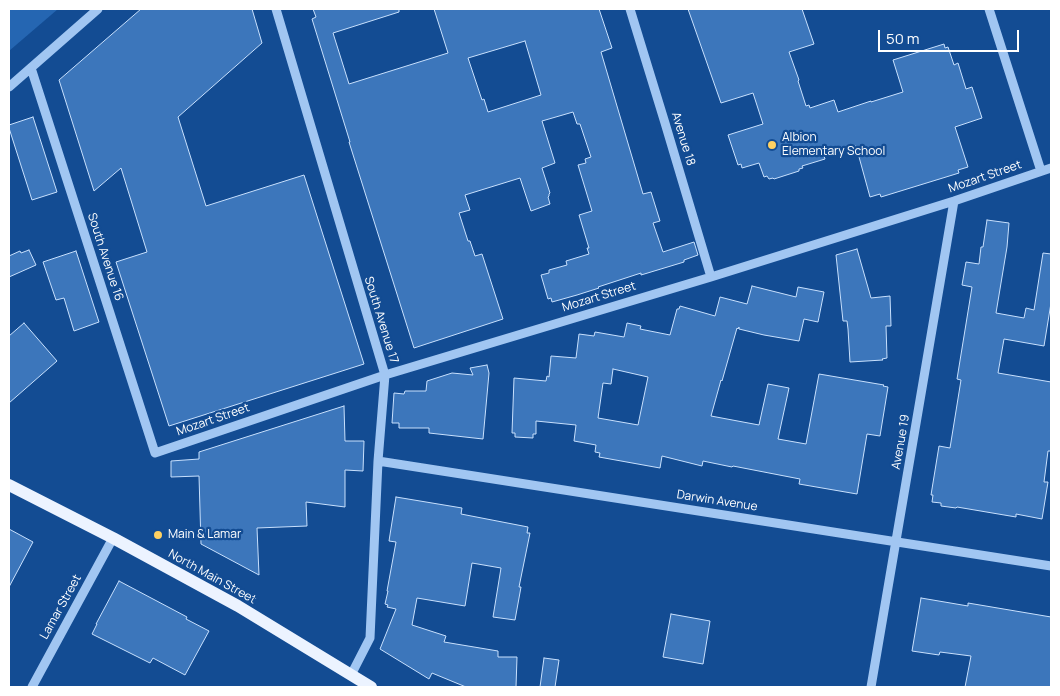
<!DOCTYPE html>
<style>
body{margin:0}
#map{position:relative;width:1060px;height:696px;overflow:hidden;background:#134c93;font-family:Manrope,sans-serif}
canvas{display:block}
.frame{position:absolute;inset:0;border:10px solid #fff;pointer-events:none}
.scale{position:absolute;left:878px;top:30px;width:141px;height:22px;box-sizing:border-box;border:2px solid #fff;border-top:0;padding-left:6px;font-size:15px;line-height:18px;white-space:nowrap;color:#fff;-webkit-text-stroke:4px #134c93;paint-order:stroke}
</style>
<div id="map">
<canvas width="1060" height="696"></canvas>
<div class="frame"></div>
<div class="scale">50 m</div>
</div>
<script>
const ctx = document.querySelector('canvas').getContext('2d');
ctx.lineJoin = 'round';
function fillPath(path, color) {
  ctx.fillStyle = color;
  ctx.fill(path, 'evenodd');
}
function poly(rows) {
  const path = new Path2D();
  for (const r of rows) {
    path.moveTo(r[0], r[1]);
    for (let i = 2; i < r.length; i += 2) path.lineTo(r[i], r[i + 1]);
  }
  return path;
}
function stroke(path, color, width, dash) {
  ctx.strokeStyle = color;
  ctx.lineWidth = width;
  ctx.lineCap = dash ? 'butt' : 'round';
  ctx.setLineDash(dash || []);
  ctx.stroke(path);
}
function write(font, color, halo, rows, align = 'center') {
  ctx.font = font + ' Manrope,sans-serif';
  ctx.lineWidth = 4.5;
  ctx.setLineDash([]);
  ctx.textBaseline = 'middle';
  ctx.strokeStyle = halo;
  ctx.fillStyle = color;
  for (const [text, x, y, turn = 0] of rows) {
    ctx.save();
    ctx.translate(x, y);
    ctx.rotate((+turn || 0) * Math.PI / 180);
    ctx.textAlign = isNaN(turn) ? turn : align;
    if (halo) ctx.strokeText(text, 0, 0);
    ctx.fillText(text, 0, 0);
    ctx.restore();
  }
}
fillPath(poly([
 [9,9,58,9,9,51]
]), '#2566b2');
const building = poly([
 [141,9,252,9,262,43,178,117,206,206,304,175,364,364,169,426,116,262,147,252,121,168,94,191,59,80,141,9],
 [313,9,399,9,399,12,333,33,349,84,448,53,434,9,599,9,612,48,601,52,643,194,651,192,660,221,653,223,663,252,694,242,698,255,684,260,684,262,641,275,641,273,598,287,599,288,577,295,552,302,551,298,548,299,541,275,549,273,549,270,567,265,566,261,589,254,587,248,589,248,579,215,592,211,578,165,586,163,585,159,591,157,580,124,577,124,573,112,542,121,555,163,542,168,550,193,549,194,549,196,548,197,550,204,531,211,520,178,465,195,470,210,459,213,468,241,470,241,475,256,482,254,503,319,414,348,349,142,350,142,312,19,316,17,313,9],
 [525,41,541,95,488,112,484,99,482,100,468,58,525,41],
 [688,9,802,9,814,44,789,52,799,80,798,81,806,106,809,105,810,108,834,100,838,112,871,101,871,102,903,92,893,60,944,44,945,48,948,47,954,65,958,63,966,89,972,87,982,118,955,127,968,167,958,170,959,173,881,197,880,194,870,197,856,146,824,156,825,159,802,166,803,168,799,169,799,171,774,179,773,178,769,179,767,176,764,177,759,163,742,168,741,164,738,165,728,135,763,124,753,93,721,103,688,9],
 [33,117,57,192,32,200,9,128,9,125,33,117],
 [987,220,1009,223,1007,247,996,313,1024,318,1026,308,1034,310,1043,253,1051,254,1051,303,1044,346,1004,339,998,373,1051,382,1051,451,1048,451,1044,482,1048,482,1042,519,1016,514,1016,517,957,507,956,508,941,506,941,503,932,502,933,495,931,495,939,446,950,448,961,380,957,379,972,287,962,285,966,262,979,264,981,247,983,247,987,220],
 [857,249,871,298,890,296,891,326,886,326,887,358,882,359,883,360,850,362,848,329,847,321,843,321,836,255,857,249],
 [29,250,36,265,9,277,9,256,20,251,21,253,29,250],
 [76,251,99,322,74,331,64,298,56,300,43,262,76,251],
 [752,286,796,297,798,287,824,292,818,322,804,319,799,341,764,335,739,329,739,327,738,329,737,328,722,381,721,380,711,416,759,425,768,384,789,388,778,439,806,444,819,374,884,385,883,386,888,387,880,436,867,434,857,494,799,484,800,479,733,466,732,467,703,461,702,466,662,456,660,468,599,457,600,453,595,452,596,445,574,441,576,425,536,421,536,434,533,434,533,438,515,437,515,433,512,433,514,378,546,381,547,376,549,377,551,356,576,358,579,334,594,336,595,332,624,337,627,323,641,326,640,329,670,335,677,309,679,309,680,306,715,316,720,297,747,304,752,286],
 [613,369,648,377,638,425,598,418,603,383,611,384,613,369],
 [24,323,57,361,9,403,9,336,24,323],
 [487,365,489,373,483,439,429,433,429,428,399,428,399,423,392,423,394,393,404,394,405,391,426,391,427,381,452,373,473,375,470,368,487,365],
 [344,406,345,441,364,441,363,471,345,470,345,507,306,502,307,526,257,528,259,575,201,544,199,476,171,477,171,461,199,459,199,452,344,406],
 [396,497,462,508,461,514,528,527,527,533,530,533,519,587,521,587,515,620,493,617,501,568,472,563,465,606,417,598,412,625,446,636,444,642,498,651,498,657,517,657,516,687,466,687,432,673,429,679,380,649,396,609,387,607,388,605,385,604,388,591,387,591,396,542,389,541,396,497],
 [9,529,33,542,9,587,9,529],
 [119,581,187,617,186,619,209,631,185,675,153,658,150,663,92,634,97,624,96,624,119,581],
 [921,598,968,606,968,603,1051,617,1051,687,965,687,971,656,940,652,939,655,912,651,921,598],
 [671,614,710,621,703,664,663,657,671,614],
 [544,658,559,660,555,687,540,687,544,658]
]);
fillPath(building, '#3c76bb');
stroke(building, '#c8e0fd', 1);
stroke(poly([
 [276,9,385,375,378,461,370,638,351,675],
 [630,9,665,123,711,277],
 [989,9,1041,171],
 [31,68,155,453,385,375,711,277,954,201,1051,168],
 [9,87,98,9],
 [378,461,1051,566],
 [32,687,113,538],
 [871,687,954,201]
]), '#a1c6f2', 9);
stroke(poly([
 [9,485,113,538,238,606,371,687]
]), '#ecf3ff', 12);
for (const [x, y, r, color] of [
 [772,145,5,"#ffd162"],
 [158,535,5,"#ffd162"]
]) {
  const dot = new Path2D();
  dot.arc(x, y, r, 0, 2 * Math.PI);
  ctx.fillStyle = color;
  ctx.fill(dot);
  stroke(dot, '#134c93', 2);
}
write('12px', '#fff', '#134c93', [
 ["Albion",782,138],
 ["Elementary School",782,152],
 ["Main & Lamar",168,535]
], 'left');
write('12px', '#fff', '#134c93', [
 ["Avenue 18",683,139,73],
 ["Mozart Street",985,177,-19],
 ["South Avenue 16",105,257,72],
 ["Mozart Street",599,297,-17],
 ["South Avenue 17",381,320,73],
 ["Mozart Street",213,420,-19],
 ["Avenue 19",901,442,-80],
 ["Darwin Avenue",717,501,9],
 ["North Main Street",212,577,29],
 ["Lamar Street",61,607,-61]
]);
</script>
